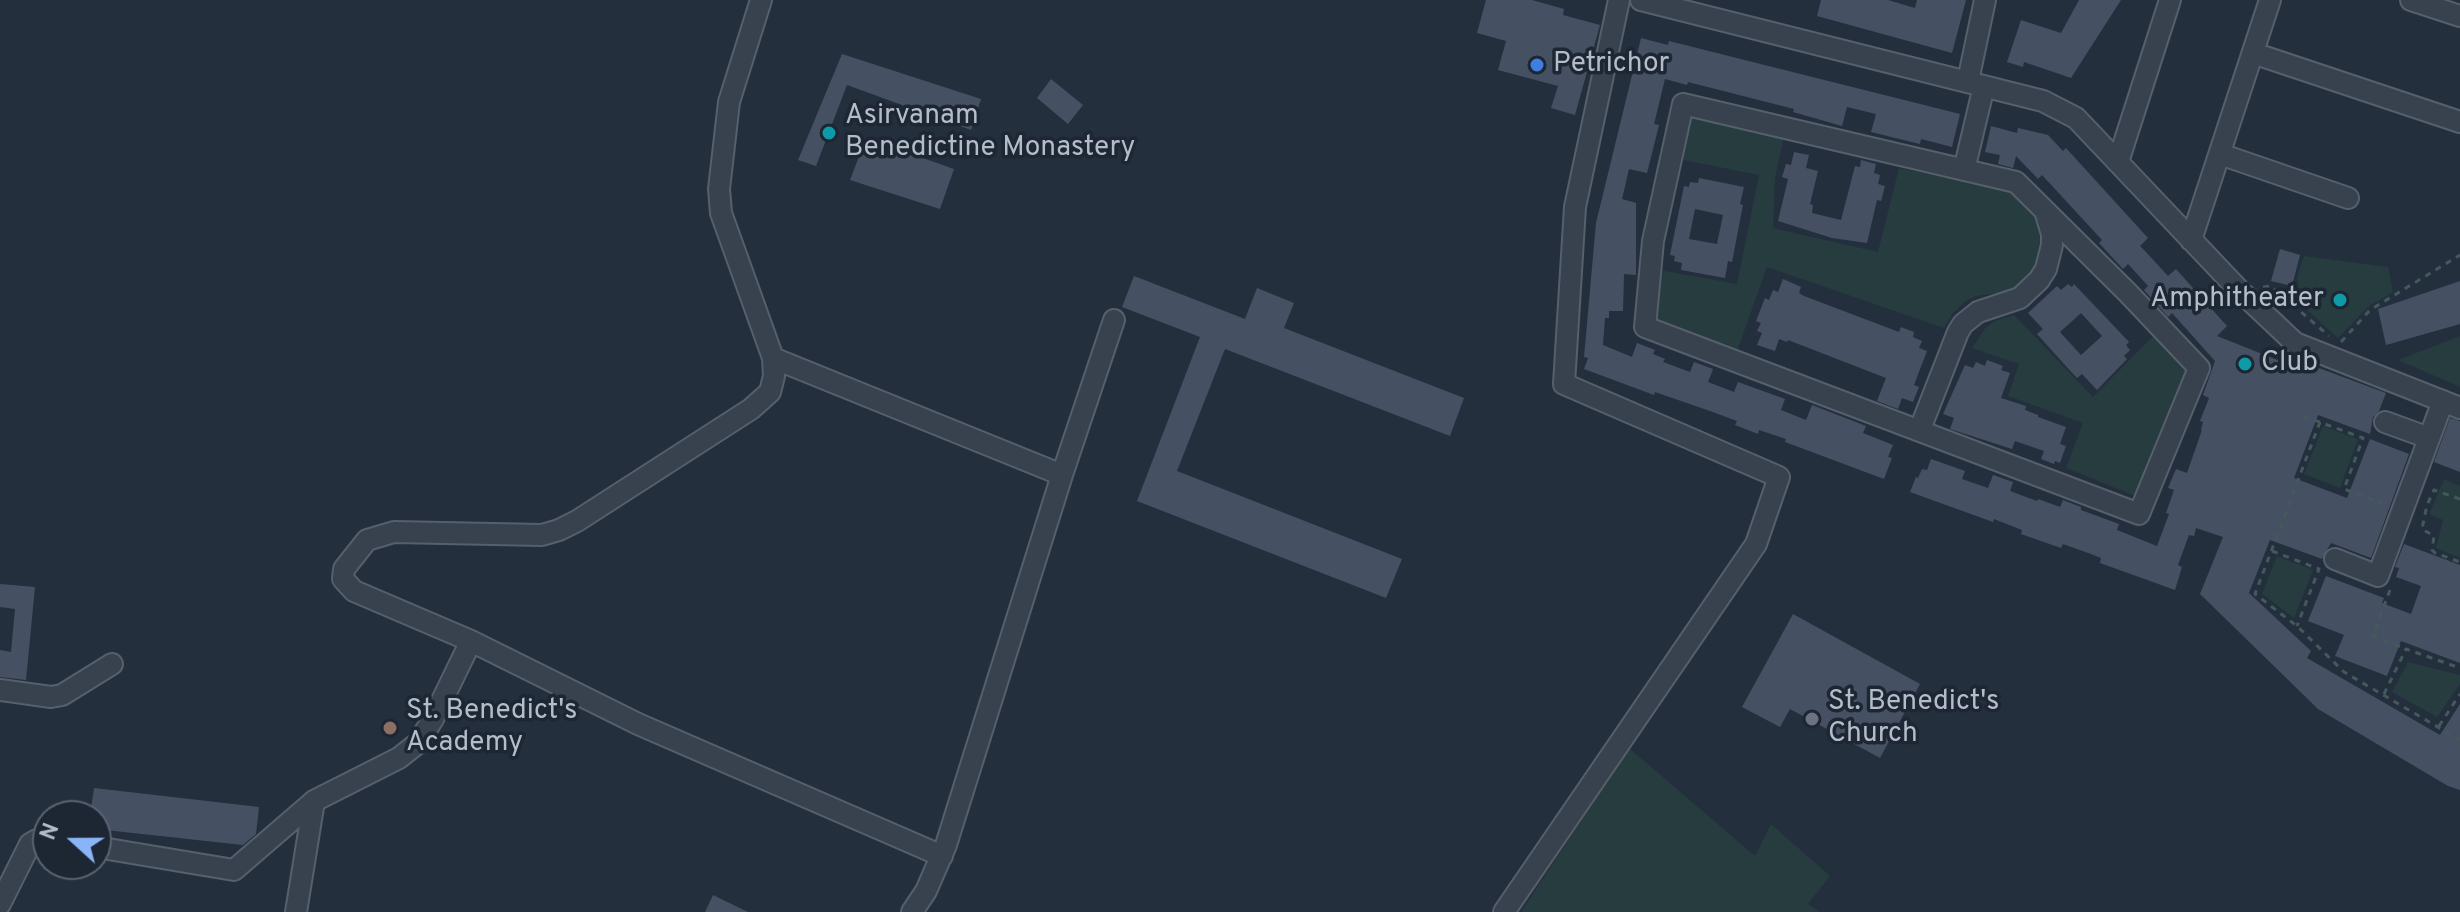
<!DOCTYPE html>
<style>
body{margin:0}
#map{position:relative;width:2460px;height:912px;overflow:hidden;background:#242f3e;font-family:Overpass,sans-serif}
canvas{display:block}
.north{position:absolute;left:32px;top:800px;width:80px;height:80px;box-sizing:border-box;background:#1d2633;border:2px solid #59626f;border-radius:50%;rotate:291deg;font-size:22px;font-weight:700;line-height:32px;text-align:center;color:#b4bcc9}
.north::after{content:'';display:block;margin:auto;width:28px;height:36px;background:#8ab4f8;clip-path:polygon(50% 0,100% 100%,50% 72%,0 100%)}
</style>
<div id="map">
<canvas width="2460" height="912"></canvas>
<div class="north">N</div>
</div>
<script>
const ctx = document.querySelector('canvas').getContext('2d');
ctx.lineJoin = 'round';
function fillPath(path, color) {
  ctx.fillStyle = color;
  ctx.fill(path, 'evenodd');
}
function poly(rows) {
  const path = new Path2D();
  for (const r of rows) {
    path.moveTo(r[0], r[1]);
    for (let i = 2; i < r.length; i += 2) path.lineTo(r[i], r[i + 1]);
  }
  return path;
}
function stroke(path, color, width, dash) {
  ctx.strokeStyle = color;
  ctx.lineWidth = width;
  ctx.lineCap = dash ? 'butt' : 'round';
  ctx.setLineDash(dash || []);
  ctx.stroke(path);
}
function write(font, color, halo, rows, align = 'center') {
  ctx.font = font + ' Overpass,sans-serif';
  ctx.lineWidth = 7;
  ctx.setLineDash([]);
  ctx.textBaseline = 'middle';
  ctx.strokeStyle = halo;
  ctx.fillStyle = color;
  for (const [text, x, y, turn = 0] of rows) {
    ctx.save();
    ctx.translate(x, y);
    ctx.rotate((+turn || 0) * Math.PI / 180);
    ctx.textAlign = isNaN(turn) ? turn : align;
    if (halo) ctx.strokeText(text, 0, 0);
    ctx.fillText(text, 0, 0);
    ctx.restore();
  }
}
fillPath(poly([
 [1689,112,1785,131,1775,178,1773,228,1878,252,1899,168,2009,191,2036,218,2041,240,2037,262,2032,272,2016,287,2007,292,1976,296,1966,301,1953,313,1944,328,1767,267,1736,354,1653,324,1659,270,1737,284,1759,175,1679,159],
 [2304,256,2388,267,2393,292,2369,306,2338,338,2308,311,2300,296,2297,277],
 [2014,315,2093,397,2157,332,2191,366,2138,497,2066,468,2083,423,2008,396,2019,364,1972,348,1986,327,1995,321],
 [2460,336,2460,387,2398,360],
 [2323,426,2358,439,2340,488,2304,474],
 [2444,479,2460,486,2460,558,2436,548,2443,520,2429,514],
 [2277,556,2313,570,2294,618,2262,594],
 [2408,662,2460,675,2460,684,2437,717,2392,692],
 [1629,748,1755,856,1771,824,1830,876,1808,904,1820,912,1521,912]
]), '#263c3f');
fillPath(poly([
 [1486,0,1532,0,1564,9,1563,15,1600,25,1575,115,1551,108,1558,86,1498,70,1506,41,1477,33],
 [1821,0,1888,0,1915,8,1917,0,1966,0,1952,53,1817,16],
 [2079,0,2121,0,2071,78,2024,62,2023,67,2007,62,2021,20,2061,33],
 [1641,38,1668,45,1669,41,1960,114,1952,147,1921,139,1920,144,1871,132,1876,114,1847,107,1842,126,1793,112,1794,109,1688,82,1687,85,1665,79,1654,124,1659,125,1647,173,1629,169,1622,199,1636,203,1636,275,1624,274,1623,311,1609,311,1609,318,1605,318,1603,345,1632,357,1637,343,1655,350,1653,354,1665,359,1663,362,1690,372,1694,362,1713,369,1708,382,1734,392,1738,382,1785,399,1781,410,1806,420,1812,405,1866,426,1863,433,1893,445,1888,457,1892,458,1884,479,1785,442,1786,439,1759,430,1758,434,1735,425,1737,421,1710,411,1655,392,1654,395,1584,369,1588,358,1584,357,1596,223],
 [842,54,981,99,971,130,847,85,816,166,798,160],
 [1051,79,1083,105,1068,124,1037,98],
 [1991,126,2017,133,2018,128,2048,135,2063,151,2066,148,2148,238,2140,246,2146,252,2168,276,2176,269,2227,326,2217,336,2290,365,2292,358,2386,393,2379,411,2373,417,2370,434,2318,415,2294,478,2347,498,2370,439,2409,454,2371,558,2331,543,2322,559,2270,540,2249,593,2311,651,2307,658,2440,735,2460,704,2460,790,2448,786,2318,709,2200,594,2223,537,2196,528,2194,536,2189,535,2178,565,2182,567,2175,590,2100,563,2101,558,2091,554,2063,544,2061,548,2021,534,2022,530,1994,519,1993,522,1910,492,1916,477,1918,478,1922,469,1927,470,1931,459,1965,471,1962,479,1988,488,1993,475,2013,482,2010,491,2037,501,2038,499,2060,507,2063,500,2081,507,2081,510,2119,524,2117,530,2157,546,2169,514,2166,513,2174,490,2168,488,2176,469,2187,473,2202,430,2201,430,2203,422,2200,421,2209,398,2203,395,2215,361,2172,313,2168,317,2144,290,2148,286,2128,264,2123,269,2099,243,2102,240,2042,175,2038,179,2016,156,2013,168,1998,164,2000,155,1985,152],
 [866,138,954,169,940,209,850,180],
 [1794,152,1809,155,1806,168,1818,171,1810,204,1813,205,1812,213,1841,220,1855,166,1860,167,1861,160,1876,164,1874,173,1880,175,1878,184,1885,186,1881,201,1877,200,1867,243,1832,238,1778,221,1788,179,1782,177,1786,164,1791,165],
 [1699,178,1744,187,1740,204,1743,205,1732,262,1728,261,1725,278,1681,270,1682,263,1674,261,1675,256,1670,255,1684,186,1689,187,1690,182,1698,183],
 [1695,209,1723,215,1717,244,1689,239],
 [2280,249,2300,255,2292,286,2271,281],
 [1134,276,1245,319,1257,288,1294,303,1284,328,1464,398,1450,436,1225,349,1177,471,1402,559,1386,598,1137,501,1200,337,1122,307],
 [1783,279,1801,287,1799,293,1804,296,1899,332,1901,327,1914,332,1913,337,1922,341,1919,348,1927,351,1914,385,1919,387,1913,402,1902,398,1898,409,1877,401,1886,378,1788,340,1787,342,1779,339,1775,351,1757,345,1762,333,1757,331,1761,323,1756,321,1765,298,1769,300,1773,290,1778,292],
 [2460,281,2460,324,2386,345,2378,309],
 [2068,284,2072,287,2074,284,2129,342,2126,345,2130,350,2124,356,2127,359,2097,390,2082,374,2077,378,2064,364,2037,334,2043,329,2028,313,2057,286,2061,290],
 [2081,313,2102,336,2081,355,2060,332],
 [1987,360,2003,366,2001,370,2010,373,2001,398,2026,406,2025,410,2038,415,2038,417,2066,427,2060,444,2066,446,2060,463,2055,461,2054,464,2041,459,2044,451,2015,441,2012,449,1950,429,1954,418,1943,414,1965,365,1973,368,1976,362,1985,366],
 [2450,418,2460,421,2460,472,2434,462],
 [2404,544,2460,565,2460,663,2401,641,2387,676,2335,656,2344,635,2308,621,2326,576,2384,598,2382,603,2411,614,2421,586,2396,577,2399,568,2395,567],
 [0,584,35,587,26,680,0,677,0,650,11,652,15,609,0,607],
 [1793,614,1920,684,1880,758,1790,709,1780,727,1742,707],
 [94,788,259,807,256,834,243,845,96,829,96,816,90,816],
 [713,895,748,912,705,912]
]), '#455162');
const minor = poly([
 [761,0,729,102,719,189,721,213,773,358,774,376,770,392,751,409,577,521,559,530,542,535,394,532,367,540,344,569,343,579,354,591,471,641,638,724,942,856],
 [1641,0,2043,101,2076,118,2239,290,2295,343,2460,408],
 [2411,0,2460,16],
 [2253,53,2460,122],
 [1968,81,1985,0],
 [1683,104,2016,182,2128,293,2199,368,2139,514,1645,327,1653,241,1683,104],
 [2220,154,2348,198],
 [2118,162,2170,0],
 [1964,170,1984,86],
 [2191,240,2270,0],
 [773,358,1062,475],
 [2385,422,2429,438],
 [1920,429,1958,332,1963,324,1978,312,2020,298,2039,280,2046,269,2052,245,2052,234,2045,211],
 [2335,559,2378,576,2443,401],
 [0,690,51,697,62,695,112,664],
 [96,847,234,870,314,801,399,758,418,743,433,719,471,641],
 [0,904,30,844,37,840,48,840],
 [296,912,314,801],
 [912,912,926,891,946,845,1062,475,1114,320],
 [1504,912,1756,544,1779,477,1564,384,1575,207,1619,0]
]);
stroke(minor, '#565f6c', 24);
stroke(poly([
 [2263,287,2271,286,2329,336],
 [2341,342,2370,310,2460,255],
 [2303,416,2363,438,2344,489,2383,504],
 [2320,422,2255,594,2297,626,2344,672,2460,740],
 [2460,499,2434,490,2427,505,2422,529,2434,536,2432,550,2435,553,2460,562],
 [2272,551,2319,569,2297,626],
 [2390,590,2373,636,2406,649],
 [2384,694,2406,649,2460,668],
 [2439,726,2460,694]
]), '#44595c', 3, [6, 6]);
stroke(minor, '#38414e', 20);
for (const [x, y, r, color] of [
 [1537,65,8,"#3f7fe0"],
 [829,133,8,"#0f9aa8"],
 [2340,300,8,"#0f9aa8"],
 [2245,364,8,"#0f9aa8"],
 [1812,719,8,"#6b7280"],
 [390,728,8,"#8d6e63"]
]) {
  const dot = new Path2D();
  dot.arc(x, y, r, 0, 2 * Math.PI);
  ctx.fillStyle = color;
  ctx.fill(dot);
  stroke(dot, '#1d2633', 3);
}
write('28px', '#b4bcc9', '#1d2633', [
 ["Petrichor",1553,65],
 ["Asirvanam",845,117],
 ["Benedictine Monastery",845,149],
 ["Amphitheater",2324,300,"right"],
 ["Club",2261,364],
 ["St. Benedict's",1828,703],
 ["Church",1828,735],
 ["St. Benedict's",406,712],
 ["Academy",406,744]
], 'left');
</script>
